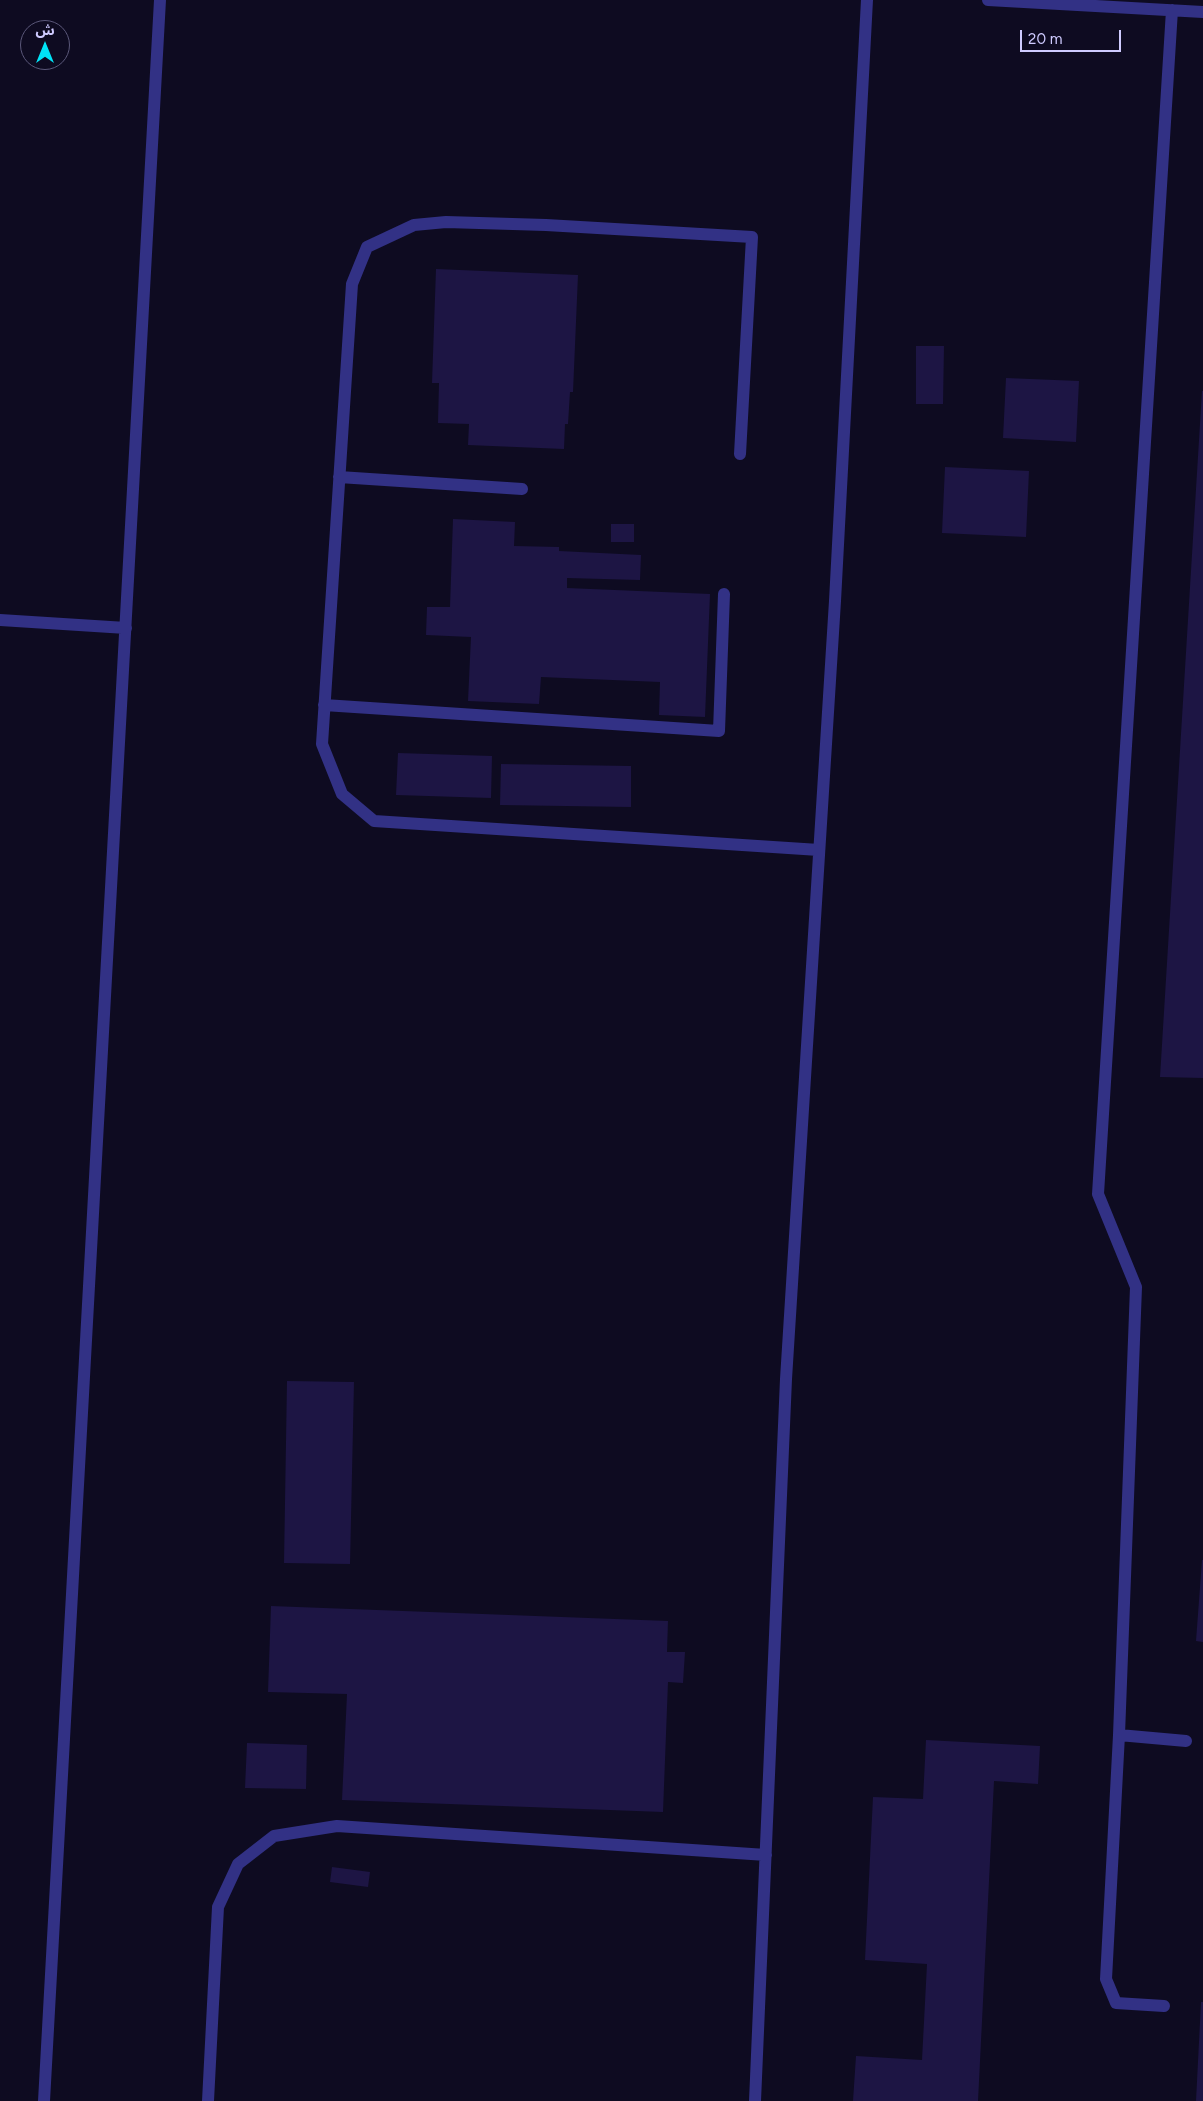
<!DOCTYPE html>
<meta charset="utf-8">
<style>
body{margin:0}
#map{position:relative;width:1203px;height:2101px;overflow:hidden;background:#0e0b21;font-family:Figtree,"Noto Sans Arabic",sans-serif}
canvas{display:block}
.north{position:absolute;left:20px;top:20px;width:50px;height:50px;box-sizing:border-box;background:#0e0b21;border:1px solid #5b587a;border-radius:50%;rotate:0deg;font-size:14px;font-weight:700;line-height:20px;text-align:center;color:#cfcbff}
.north::after{content:'';display:block;margin:auto;width:18px;height:22px;background:#00e3f6;clip-path:polygon(50% 0,100% 100%,50% 72%,0 100%)}
.scale{position:absolute;left:1020px;top:30px;width:101px;height:22px;box-sizing:border-box;border:2px solid #cfcbff;border-top:0;padding-left:6px;font-size:15px;line-height:18px;white-space:nowrap;color:#cfcbff;-webkit-text-stroke:4px #0e0b21;paint-order:stroke}
</style>
<div id="map">
<canvas width="1203" height="2101"></canvas>
<div class="north">ش</div>
<div class="scale">20 m</div>
</div>
<script>
const ctx = document.querySelector('canvas').getContext('2d');
ctx.lineJoin = 'round';
function fillPath(path, color) {
  ctx.fillStyle = color;
  ctx.fill(path, 'evenodd');
}
function poly(rows) {
  const path = new Path2D();
  for (const r of rows) {
    path.moveTo(r[0], r[1]);
    for (let i = 2; i < r.length; i += 2) path.lineTo(r[i], r[i + 1]);
  }
  return path;
}
function stroke(path, color, width, dash) {
  ctx.strokeStyle = color;
  ctx.lineWidth = width;
  ctx.lineCap = dash ? 'butt' : 'round';
  ctx.setLineDash(dash || []);
  ctx.stroke(path);
}
fillPath(poly([
 [436,269,578,275,573,392,570,392,568,424,565,424,564,449,468,445,469,424,438,423,439,383,432,383],
 [916,346,944,346,943,404,916,404],
 [1006,378,1079,381,1076,442,1003,438],
 [1202,391,1203,391,1203,1078,1160,1077],
 [945,467,1029,471,1026,537,942,533],
 [453,519,515,522,514,546,559,547,559,551,641,555,640,580,567,578,567,588,710,594,705,717,659,715,660,682,541,677,539,704,468,701,471,637,426,635,427,607,450,607],
 [611,524,634,524,634,542,611,542],
 [398,753,492,756,491,798,396,795],
 [501,764,631,766,631,807,500,805],
 [287,1381,354,1382,350,1564,284,1563],
 [1202,1560,1203,1560,1203,1642,1196,1641],
 [271,1606,668,1621,667,1652,685,1652,683,1683,668,1682,663,1812,342,1800,347,1694,268,1692],
 [926,1740,1040,1746,1038,1784,994,1781,978,2101,853,2101,856,2056,922,2060,927,1964,865,1960,873,1797,923,1799],
 [247,1743,307,1745,306,1789,245,1788],
 [332,1867,370,1872,368,1887,330,1882],
 [1201,2002,1203,2002,1203,2101,1196,2101]
]), '#1d1544');
stroke(poly([
 [988,0,1203,12],
 [740,454,752,237,546,225,446,222,414,225,367,247,352,284,322,744,342,794,374,821,819,850],
 [339,477,522,489],
 [0,620,126,628],
 [324,705,719,731,724,594],
 [1119,1735,1186,1741],
 [1164,2006,1116,2003,1106,1979,1119,1735,1136,1287,1098,1194,1172,10],
 [44,2101,160,0],
 [208,2101,218,1907,238,1864,274,1836,337,1826,766,1855],
 [755,2101,786,1379,835,601,867,0]
]), '#323185', 12);
</script>
